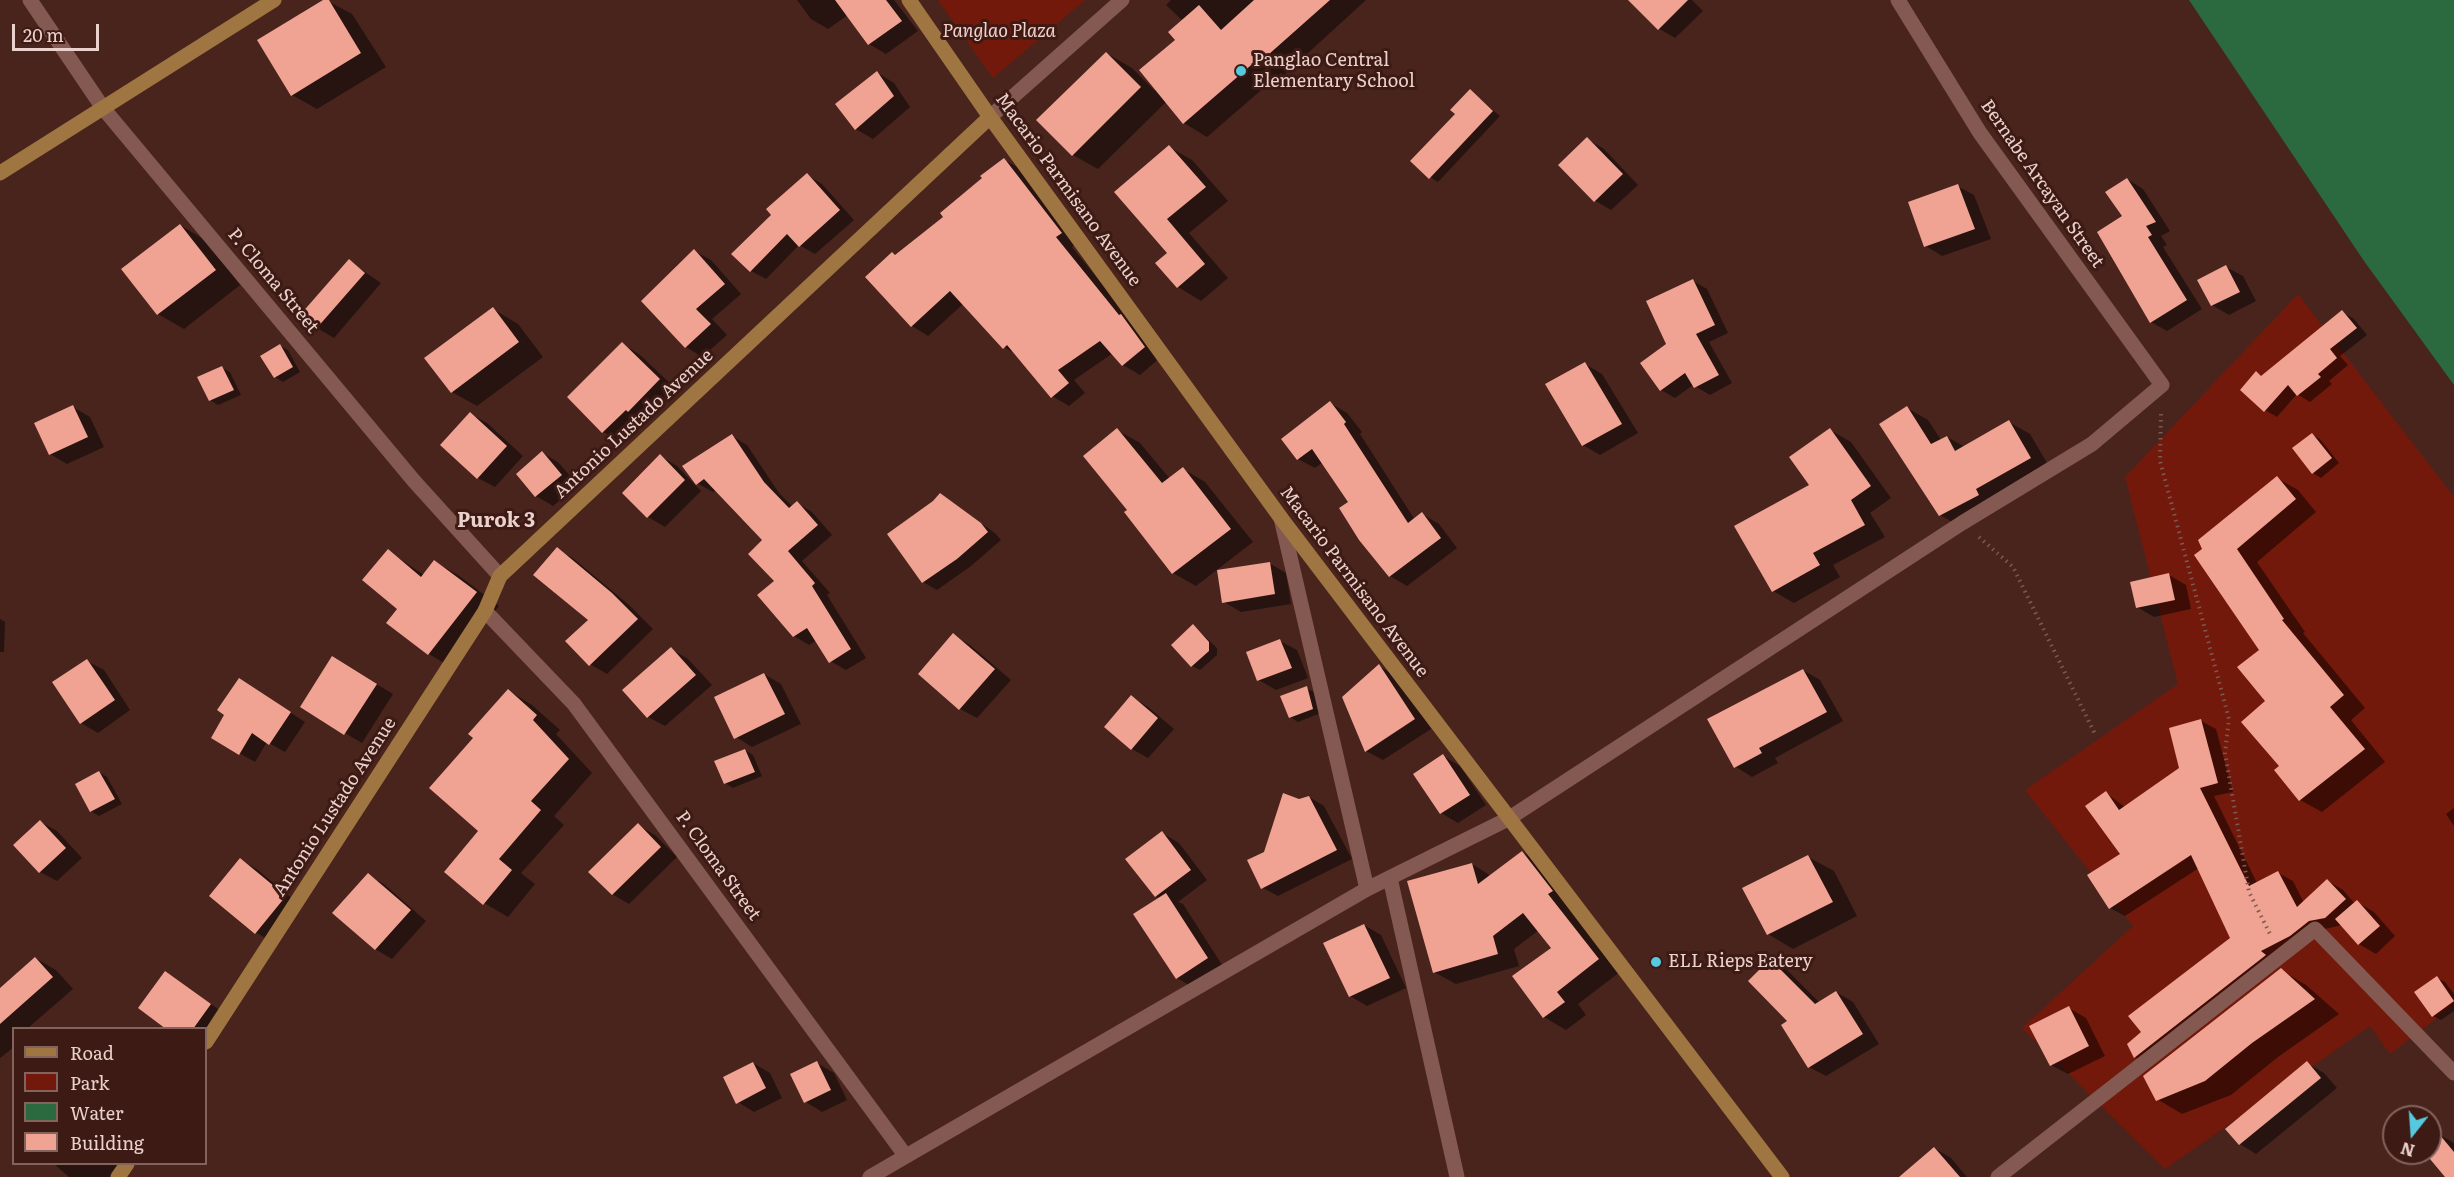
<!DOCTYPE html>
<style>
body{margin:0}
#map{position:relative;width:2454px;height:1177px;overflow:hidden;background:#49241d;font-family:Literata,serif}
canvas{display:block}
.legend{position:absolute;left:12px;top:1027px;width:195px;height:138px;box-sizing:border-box;background:#3e1a14;border:2px solid #83635e;margin:0;padding:8px 10px;list-style:none;font-size:18px;color:#ead1cc}
.legend li{display:flex;align-items:center;gap:12px;height:30px}
.legend b{width:30px;border:2px solid #83635e}
.north{position:absolute;left:2382px;top:1105px;width:60px;height:60px;box-sizing:border-box;background:#3e1a14;border:2px solid #83635e;border-radius:50%;rotate:197deg;font-size:16px;font-weight:700;line-height:24px;text-align:center;color:#ead1cc}
.north::after{content:'';display:block;margin:auto;width:21px;height:27px;background:#55cadf;clip-path:polygon(50% 0,100% 100%,50% 72%,0 100%)}
.scale{position:absolute;left:12px;top:24px;width:87px;height:27px;box-sizing:border-box;border:3px solid #ead1cc;border-top:0;padding-left:8px;font-size:18px;line-height:21px;white-space:nowrap;color:#ead1cc;-webkit-text-stroke:4px #3e1a14;paint-order:stroke}
</style>
<div id="map">
<canvas width="2454" height="1177"></canvas>
<ul class="legend">
<li><b style="height:8px;background:#9f7542"></b>Road</li>
<li><b style="height:16px;background:#73190b"></b>Park</li>
<li><b style="height:16px;background:#2b6a3f"></b>Water</li>
<li><b style="height:16px;background:#f0a293"></b>Building</li>
</ul>
<div class="north">N</div>
<div class="scale">20 m</div>
</div>
<script>
const ctx = document.querySelector('canvas').getContext('2d');
ctx.lineJoin = 'round';
function fillPath(path, color) {
  ctx.fillStyle = color;
  ctx.fill(path, 'evenodd');
}
function poly(rows) {
  const path = new Path2D();
  for (const r of rows) {
    path.moveTo(r[0], r[1]);
    for (let i = 2; i < r.length; i += 2) path.lineTo(r[i], r[i + 1]);
  }
  return path;
}
function stroke(path, color, width, dash) {
  ctx.strokeStyle = color;
  ctx.lineWidth = width;
  ctx.lineCap = dash ? 'butt' : 'round';
  ctx.setLineDash(dash || []);
  ctx.stroke(path);
}
function write(font, color, halo, rows, align = 'center') {
  ctx.font = font + ' Literata,serif';
  ctx.lineWidth = 6;
  ctx.setLineDash([]);
  ctx.textBaseline = 'middle';
  ctx.strokeStyle = halo;
  ctx.fillStyle = color;
  for (const [text, x, y, turn = 0] of rows) {
    ctx.save();
    ctx.translate(x, y);
    ctx.rotate((+turn || 0) * Math.PI / 180);
    ctx.textAlign = isNaN(turn) ? turn : align;
    if (halo) ctx.strokeText(text, 0, 0);
    ctx.fillText(text, 0, 0);
    ctx.restore();
  }
}
fillPath(poly([
 [938,0,1085,0,993,78],
 [2298,294,2454,497,2454,1005,2390,1054,2370,1026,2165,1169,2022,1028,2133,926,2025,790,2178,684,2125,477]
]), '#73190b');
fillPath(poly([
 [2189,0,2454,0,2454,385,2364,261]
]), '#2b6a3f');
fillPath(poly([
 [326,0,352,14,386,67,317,109,292,95],
 [797,0,894,0,918,31,886,54,869,44,848,15,828,29,811,19],
 [1171,0,1366,0,1284,75,1281,73,1207,137,1184,123,1166,102,1098,169,1073,155,1106,53,1132,68,1155,91,1178,40,1183,21,1166,5],
 [1643,0,1692,0,1703,11,1675,38,1658,28],
 [878,73,894,83,910,107,873,139,856,129,837,104],
 [1470,91,1500,116,1438,182,1430,177,1457,114],
 [1587,139,1604,149,1638,185,1611,210,1594,200],
 [1169,147,1192,160,1228,201,1189,233,1228,278,1201,301,1178,287,1169,253,1116,192],
 [1004,160,1021,169,1077,243,1072,247,1161,357,1140,375,1123,365,1113,353,1074,380,1085,393,1069,406,1052,396,1017,355,1004,347,963,304,928,336,912,326,896,256,945,217],
 [807,175,822,184,854,220,815,254,799,245,766,279,751,271,773,215],
 [2127,179,2143,189,2170,231,2161,236,2167,245,2163,247,2202,309,2167,331,2151,322,2124,217],
 [1957,186,1974,195,1991,239,1942,256,1926,246],
 [180,225,205,240,240,285,184,329,158,314,123,269],
 [694,251,711,260,741,294,712,319,727,335,702,357,686,347,676,266],
 [349,261,381,283,334,338,317,328],
 [2226,267,2243,276,2256,301,2229,315,2212,305,2199,280],
 [1693,281,1707,289,1728,333,1709,342,1732,383,1710,395,1693,385,1675,398,1661,390,1668,344],
 [493,309,518,324,543,357,477,406,452,392],
 [2342,312,2354,319,2367,335,2340,356,2348,365,2329,381,2332,384,2310,402,2297,394,2277,417,2265,410,2256,373,2262,377],
 [622,344,639,354,676,389,646,421,643,419,620,441,603,432],
 [280,346,288,350,300,372,283,382,275,377],
 [1585,364,1602,374,1638,433,1600,455,1583,445],
 [222,368,230,372,241,395,218,405,210,400],
 [1330,403,1347,413,1362,432,1360,434,1415,520,1422,514,1439,524,1457,548,1407,586,1390,576,1350,503,1323,462,1315,468,1298,459],
 [73,407,90,417,104,447,67,464,50,454],
 [1907,408,1928,420,1941,440,1947,437,1965,447,2009,422,2030,434,2051,470,1961,527,1940,515],
 [470,414,487,423,523,456,495,487,478,478],
 [1117,430,1140,443,1170,479,1183,469,1205,482,1253,542,1196,586,1173,573,1129,510],
 [1830,430,1851,442,1891,498,1870,513,1885,537,1833,565,1840,577,1794,603,1773,591],
 [2312,435,2320,439,2339,463,2321,478,2313,473],
 [732,436,747,445,779,493,793,507,797,503,812,512,832,535,802,561,830,593,827,595,866,658,846,670,830,661,817,640,809,645,794,636,764,540,716,490,713,492,697,483],
 [543,453,559,463,578,485,553,506,536,496,518,474],
 [660,456,677,466,701,491,665,527,648,517,624,493],
 [2277,478,2298,490,2316,512,2257,562,2305,632,2303,633,2365,708,2351,720,2385,762,2322,812,2300,800,2281,766,2267,702,2261,650,2196,555],
 [940,495,995,533,1001,540,971,566,937,590,923,582,934,503],
 [557,549,574,559,629,605,653,629,607,674,590,664,590,620],
 [388,551,424,575,435,562,458,575,499,606,452,668,429,654,388,623,399,608],
 [1269,563,1286,573,1291,604,1241,612,1224,602],
 [2169,575,2186,585,2191,609,2154,617,2137,607],
 [0,619,5,622,4,652,0,652],
 [1194,626,1217,648,1217,655,1200,670,1192,666],
 [953,635,970,645,1011,680,977,718,960,709,920,674],
 [1280,641,1297,650,1308,678,1276,690,1259,680],
 [671,649,688,659,712,685,665,726,648,717],
 [87,661,104,670,130,710,98,733,81,723],
 [1379,666,1396,676,1431,729,1383,760,1366,751],
 [349,667,393,694,362,743,345,733],
 [1803,670,1820,680,1843,721,1775,758,1778,763,1752,777,1736,767],
 [764,674,781,684,801,724,752,747,736,737],
 [1306,688,1314,692,1321,713,1298,722,1290,717],
 [254,689,305,722,285,752,267,742,255,762,213,738],
 [509,691,532,705,560,730,556,734,592,773,554,816,564,825,521,873,535,884,508,917,484,903,475,738],
 [1132,697,1148,707,1174,729,1148,758,1132,749],
 [2201,721,2216,729,2233,792,2214,796,2257,883,2278,873,2293,881,2304,903,2328,881,2343,890,2355,904,2357,902,2374,912,2395,936,2376,954,2359,944,2342,925,2325,929,2150,1065,2135,1057,2129,1044,2143,1032,2232,938,2199,868,2125,916,2110,908,2122,854,2106,793,2125,807,2181,769],
 [745,750,753,755,762,776,733,788,725,783],
 [1443,756,1460,766,1486,805,1458,823,1441,813,1416,775],
 [99,772,107,777,122,804,99,816,91,811,77,785],
 [1309,797,1324,806,1352,859,1278,896,1263,888,1265,853,1299,800],
 [2454,808,2454,826,2446,814],
 [41,822,57,831,82,858,57,881,40,872],
 [638,825,655,835,677,857,629,904,612,894],
 [1162,833,1179,843,1207,880,1178,902,1183,904,1224,968,1194,988,1177,978,1160,899,1156,896],
 [1522,852,1543,865,1620,972,1578,1004,1586,1015,1566,1030,1544,1017,1514,976,1553,949,1539,930,1514,949,1519,966,1456,984,1434,972,1472,864,1491,876],
 [1808,857,1834,871,1857,916,1793,949,1768,934],
 [241,860,258,870,302,907,272,942,255,932],
 [369,875,385,885,426,921,392,959,375,949],
 [1364,925,1381,935,1406,988,1367,1006,1350,996,1325,944],
 [35,958,56,970,73,989,28,1028,14,1028,14,1047,0,1058,0,990],
 [1771,961,1787,970,1820,1003,1836,992,1853,1002,1879,1044,1826,1076,1809,1067,1790,1021],
 [2281,970,2306,985,2339,1014,2278,1057,2231,1095,2182,1114,2157,1099],
 [165,973,227,1015,206,1044,206,1028,168,1028],
 [2437,978,2445,982,2454,994,2454,1011,2441,1020,2433,1016],
 [2069,1008,2086,1018,2105,1056,2068,1074,2051,1065],
 [753,1063,770,1073,782,1098,754,1112,738,1102],
 [817,1063,834,1073,847,1100,822,1112,806,1102],
 [2307,1063,2324,1073,2337,1088,2256,1154,2240,1144],
 [2438,1134,2454,1143,2454,1177,2447,1177,2427,1153,2430,1153,2430,1141],
 [1934,1148,1951,1158,1967,1177,1907,1177],
 [54,1164,125,1164,112,1177,69,1177]
]), '#0007');
fillPath(poly([
 [323,0,329,0,361,53,291,96,257,40],
 [835,0,886,0,902,21,868,45],
 [1254,0,1330,0,1259,63,1257,60,1183,124,1139,70,1175,40,1168,32,1199,5,1221,30],
 [1628,0,1688,0,1658,30],
 [1106,52,1141,87,1072,156,1036,120],
 [877,71,894,96,855,130,835,104],
 [1470,89,1493,111,1429,179,1410,161,1455,114,1450,110],
 [1587,137,1623,174,1594,202,1558,165],
 [1169,145,1206,187,1167,219,1205,264,1177,288,1155,263,1167,253,1114,192],
 [1004,158,1062,233,1056,237,1119,315,1121,314,1145,347,1122,366,1100,341,1058,370,1069,383,1051,398,1007,345,1003,349,950,291,911,327,865,277,892,252,895,255,943,217,940,213,982,178,980,176],
 [807,173,840,210,799,247,787,234,750,272,731,254,771,215,766,209],
 [2127,178,2156,222,2146,226,2152,235,2148,237,2187,300,2150,323,2097,232,2122,216,2105,192],
 [1958,184,1975,229,1924,247,1908,202],
 [180,224,216,270,157,315,121,269],
 [694,249,725,284,696,309,711,324,685,348,641,301],
 [349,259,365,273,316,329,300,315],
 [2226,265,2240,292,2211,306,2197,280],
 [1693,279,1715,325,1696,334,1719,375,1694,388,1685,373,1660,391,1640,363,1666,344,1646,301],
 [493,307,519,342,451,393,424,358],
 [2342,310,2357,328,2330,349,2337,358,2318,374,2321,377,2297,396,2288,385,2264,412,2240,390,2256,371,2261,376],
 [622,342,660,379,628,412,626,410,602,433,567,397],
 [280,344,293,367,274,378,260,356],
 [1585,362,1622,424,1582,446,1545,384],
 [222,366,234,390,209,401,197,377],
 [1330,401,1346,422,1344,424,1408,523,1422,512,1441,538,1389,577,1359,540,1339,508,1348,502,1312,449,1297,460,1281,439],
 [73,405,88,437,49,455,34,423],
 [1907,406,1931,444,1947,436,1955,451,2009,420,2031,458,1976,489,1979,495,1939,516,1879,424],
 [470,412,507,446,477,479,440,445],
 [1117,428,1162,483,1183,467,1231,529,1172,574,1124,512,1127,510,1083,456],
 [1830,428,1871,486,1851,500,1865,525,1813,553,1820,565,1772,592,1734,526,1809,485,1789,457],
 [2312,433,2332,458,2312,474,2292,448],
 [732,434,764,482,789,508,797,501,818,525,788,551,815,583,812,586,851,649,829,663,807,628,793,637,757,595,774,581,748,554,762,540,704,479,696,485,682,466],
 [542,451,562,475,535,497,516,474],
 [660,454,685,480,647,518,622,493],
 [2277,476,2296,499,2237,549,2284,619,2282,620,2344,695,2330,707,2365,749,2299,801,2274,770,2279,766,2241,722,2265,701,2237,667,2259,650,2194,555,2202,549,2198,540],
 [940,493,981,523,988,532,957,559,922,583,887,534,933,501],
 [557,547,612,593,638,619,589,666,565,641,588,620,533,575],
 [388,549,421,577,434,560,477,592,428,655,386,623,397,609,362,580],
 [1270,562,1275,594,1222,603,1217,570],
 [2169,573,2175,600,2136,608,2130,582],
 [1193,624,1209,642,1209,651,1191,667,1171,645],
 [953,633,995,669,959,710,918,674],
 [1280,639,1292,668,1257,681,1246,652],
 [671,647,696,675,647,718,622,690],
 [332,656,377,684,344,735,300,707],
 [87,659,115,700,80,724,52,682],
 [1379,664,1415,719,1365,752,1342,697],
 [1803,669,1827,712,1759,748,1762,753,1734,768,1707,719],
 [764,673,785,714,734,739,714,697],
 [239,678,291,712,269,745,252,733,239,755,211,738,224,715,217,710],
 [1307,686,1313,709,1289,718,1280,696],
 [508,689,537,715,533,720,569,759,531,801,541,810,499,859,512,870,483,905,444,872,478,831,429,788,473,738,468,734],
 [1131,695,1158,718,1131,750,1104,727],
 [2201,719,2218,783,2200,788,2249,886,2278,871,2297,907,2327,879,2346,899,2325,918,2309,921,2290,936,2261,951,2266,955,2134,1058,2127,1044,2141,1032,2128,1016,2230,938,2191,855,2109,909,2087,875,2120,854,2085,806,2106,791,2119,810,2179,768,2169,728],
 [745,749,755,772,724,784,714,761],
 [1443,754,1470,795,1440,814,1413,774],
 [99,771,115,799,90,812,75,784],
 [1283,793,1299,799,1309,796,1337,850,1261,889,1247,860,1264,852],
 [40,820,66,848,39,873,13,845],
 [638,823,661,847,612,895,588,872],
 [1162,831,1191,870,1155,897,1125,859],
 [1522,851,1553,891,1548,894,1599,959,1557,992,1565,1002,1543,1018,1512,976,1551,948,1523,913,1493,936,1498,954,1433,973,1407,881,1472,863,1478,884],
 [1808,855,1833,902,1767,935,1742,888],
 [240,858,286,896,255,934,209,896],
 [368,873,411,910,375,950,332,913],
 [1166,893,1208,958,1176,979,1133,914],
 [2357,900,2380,926,2358,945,2335,919],
 [1364,924,1390,978,1349,997,1323,943],
 [35,957,53,977,0,1024,0,988],
 [1770,959,1815,1004,1836,991,1863,1034,1808,1068,1781,1025,1787,1021,1748,981],
 [2281,968,2315,999,2252,1043,2205,1081,2156,1101,2143,1076],
 [165,971,211,1004,193,1029,166,1029,138,1008],
 [2437,976,2454,1001,2432,1017,2414,992],
 [2069,1006,2089,1046,2050,1066,2029,1026],
 [817,1061,831,1090,804,1103,790,1074],
 [2307,1061,2321,1078,2239,1145,2225,1129],
 [753,1062,766,1088,736,1104,723,1077],
 [2430,1123,2454,1152,2454,1177,2445,1177,2430,1159],
 [1934,1147,1960,1177,1899,1177]
]), '#f0a293');
stroke(poly([
 [2161,414,2160,461,2229,719,2225,753,2249,892,2271,936],
 [1979,537,2013,567,2095,734]
]), '#7b5a53', 4, [1.5, 4.5]);
stroke(poly([
 [1998,1177,2315,929,2454,1073]
]), '#845951', 15);
stroke(poly([
 [30,0,103,108,414,481,500,576],
 [990,117,1122,0],
 [1281,518,1367,889,1508,819,1962,523,2092,444,2162,385,1980,133,1898,0],
 [485,611,574,704,905,1155],
 [1390,878,1457,1177],
 [870,1177,1367,889]
]), '#845951', 15);
stroke(poly([
 [909,0,990,117,1281,518,1782,1177],
 [0,173,274,0],
 [206,1042,485,611,500,576,990,117],
 [118,1177,127,1164]
]), '#9f7542', 15);
for (const [x, y, r, color] of [
 [1241,71,6,"#55cadf"],
 [1656,962,6,"#55cadf"]
]) {
  const dot = new Path2D();
  dot.arc(x, y, r, 0, 2 * Math.PI);
  ctx.fillStyle = color;
  ctx.fill(dot);
  stroke(dot, '#3e1a14', 2);
}
write('italic 18px', '#f3d2cc', '#3e1a14', [
 ["Panglao Plaza",999,32]
]);
write('18px', '#ead1cc', '#3e1a14', [
 ["Panglao Central",1253,61],
 ["Elementary School",1253,82],
 ["ELL Rieps Eatery",1668,962]
], 'left');
write('18px', '#ead1cc', '#3e1a14', [
 ["Bernabe Arcayan Street",2042,184,55],
 ["Macario Parmisano Avenue",1068,190,54],
 ["P. Cloma Street",273,281,50],
 ["Antonio Lustado Avenue",634,424,-43],
 ["Macario Parmisano Avenue",1354,582,53],
 ["Antonio Lustado Avenue",335,807,-57],
 ["P. Cloma Street",718,866,54]
]);
write('bold 20px', '#ead1cc', '#3e1a14', [
 ["Purok 3",496,521]
]);
</script>
